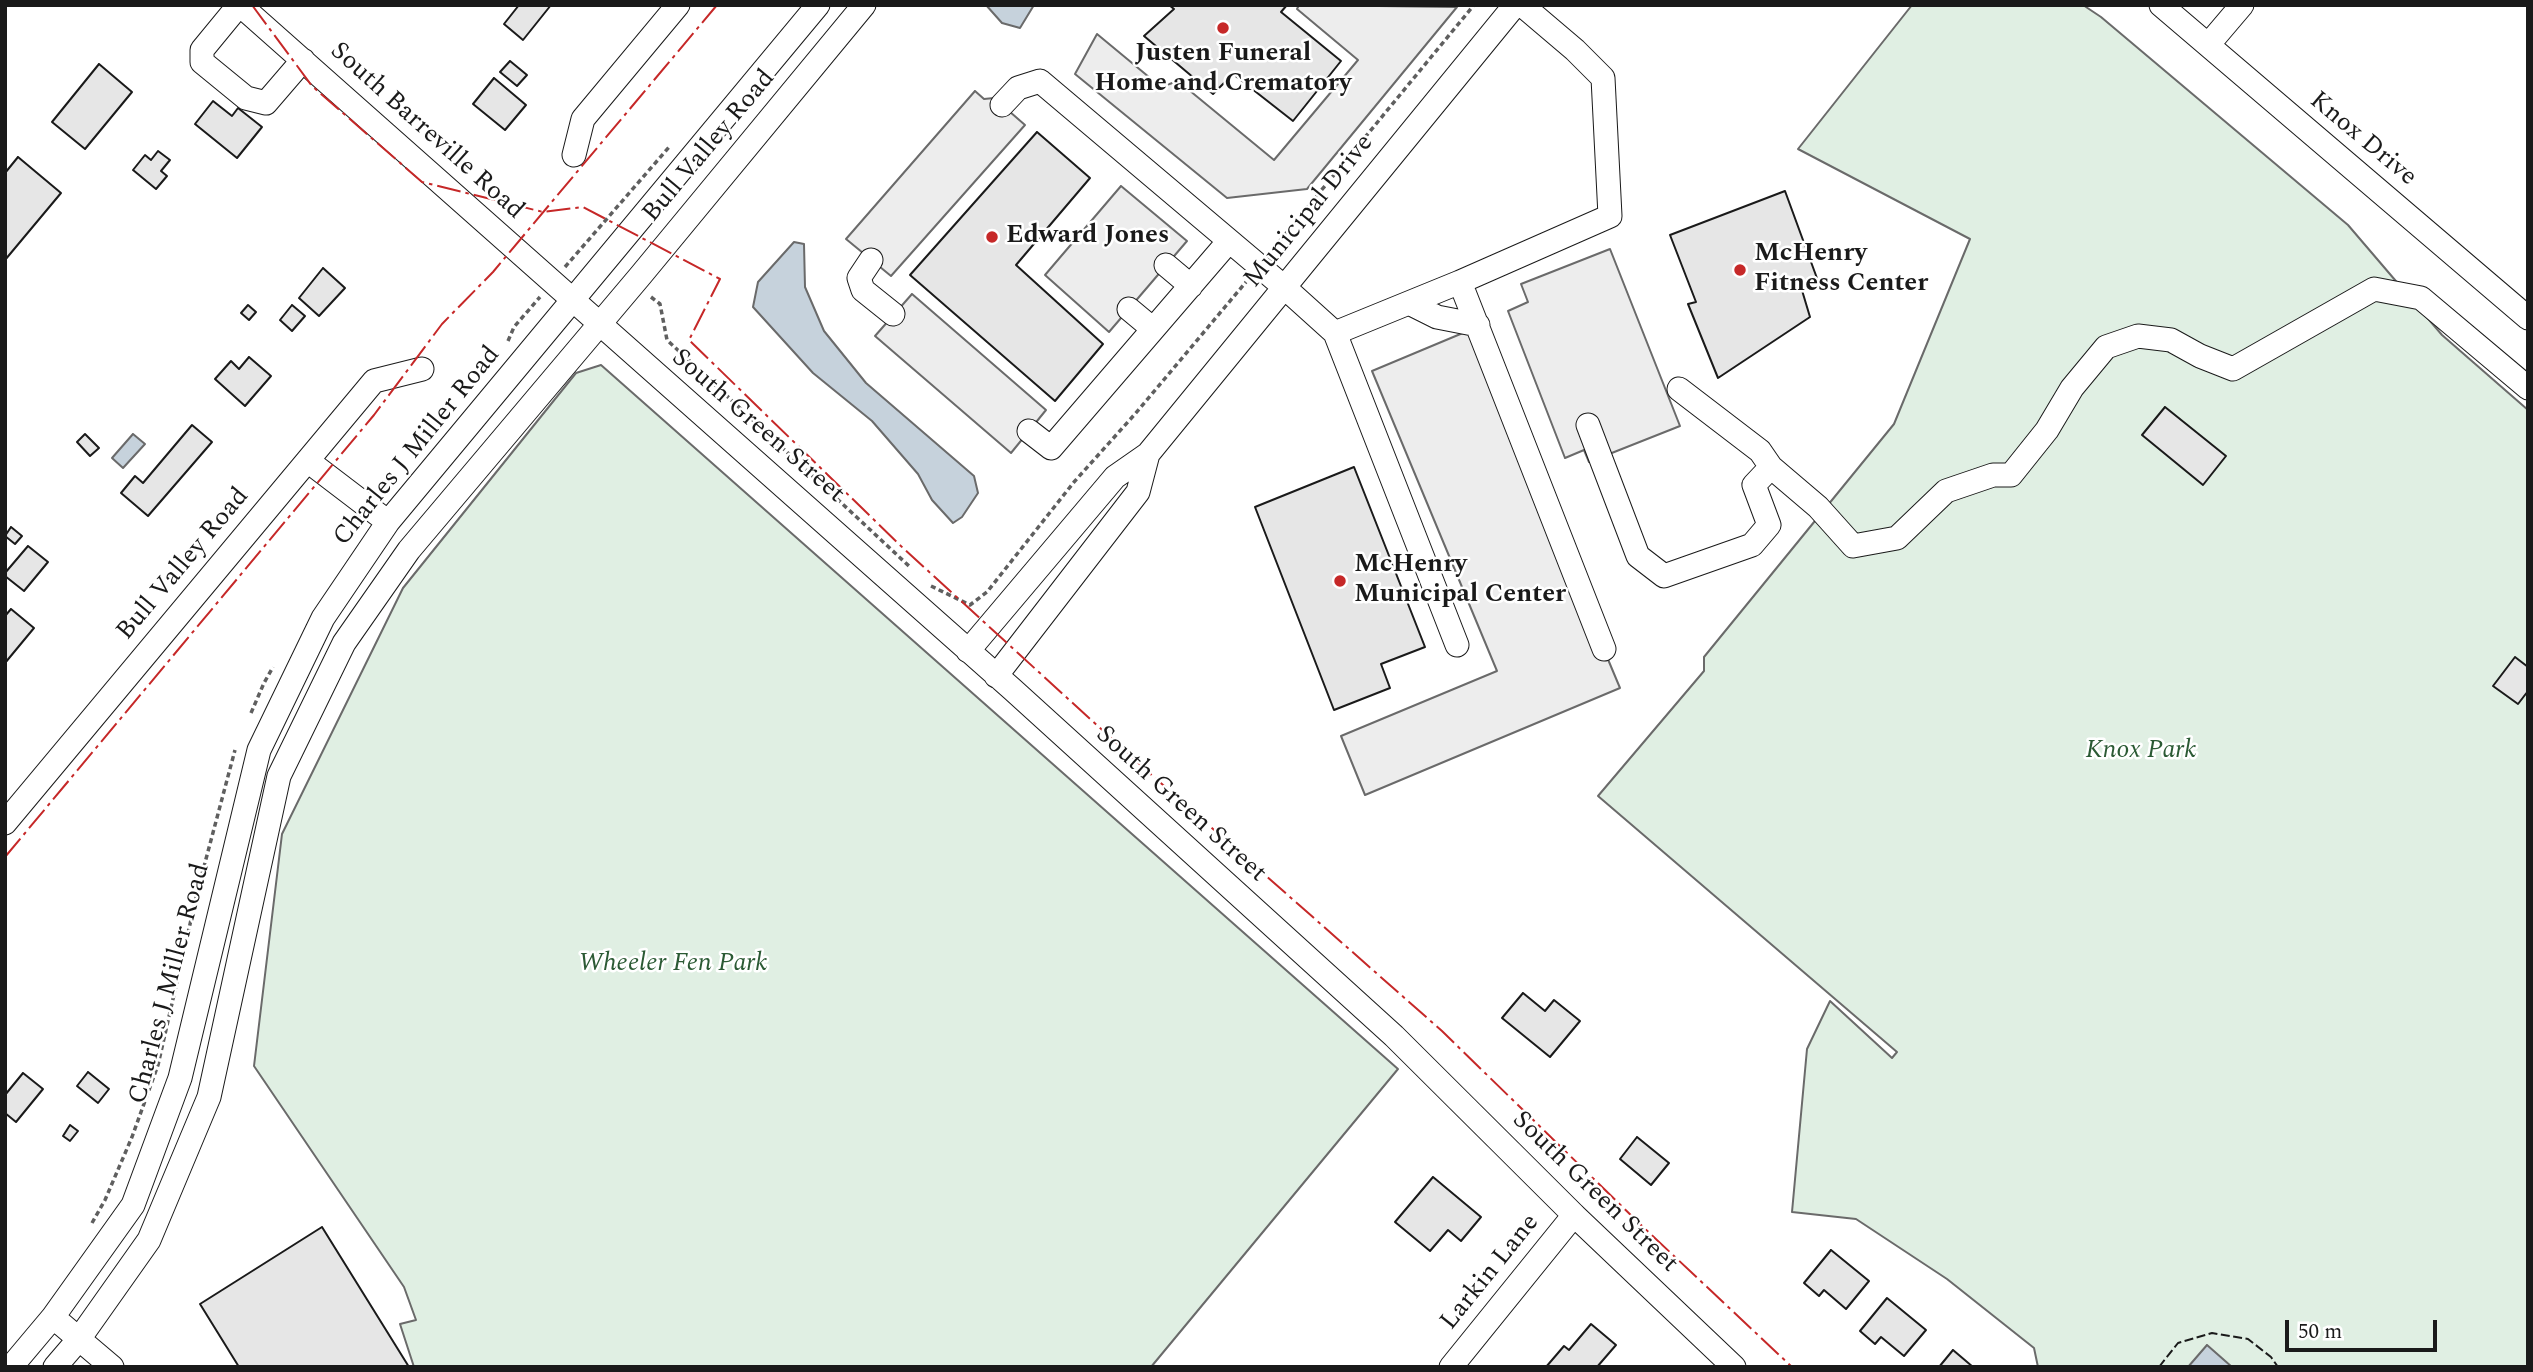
<!DOCTYPE html>
<style>
body{margin:0}
#map{position:relative;width:2533px;height:1372px;overflow:hidden;background:#fff;font-family:Spectral,serif}
canvas{display:block}
.frame{position:absolute;inset:0;border:7px solid #1a1a1a;pointer-events:none}
.scale{position:absolute;left:2285px;top:1320px;width:152px;height:32px;box-sizing:border-box;border:4px solid #1a1a1a;border-top:0;padding-left:9px;font-size:21px;line-height:24px;white-space:nowrap;color:#1a1a1a;-webkit-text-stroke:5px #fff;paint-order:stroke}
</style>
<div id="map">
<canvas width="2533" height="1372"></canvas>
<div class="frame"></div>
<div class="scale">50 m</div>
</div>
<script>
const ctx = document.querySelector('canvas').getContext('2d');
ctx.lineJoin = 'round';
function fillPath(path, color) {
  ctx.fillStyle = color;
  ctx.fill(path, 'evenodd');
}
function poly(rows) {
  const path = new Path2D();
  for (const r of rows) {
    path.moveTo(r[0], r[1]);
    for (let i = 2; i < r.length; i += 2) path.lineTo(r[i], r[i + 1]);
  }
  return path;
}
function stroke(path, color, width, dash) {
  ctx.strokeStyle = color;
  ctx.lineWidth = width;
  ctx.lineCap = dash ? 'butt' : 'round';
  ctx.setLineDash(dash || []);
  ctx.stroke(path);
}
function write(font, color, halo, rows, align = 'center') {
  ctx.font = font + ' Spectral,serif';
  ctx.lineWidth = 5;
  ctx.setLineDash([]);
  ctx.textBaseline = 'middle';
  ctx.strokeStyle = halo;
  ctx.fillStyle = color;
  for (const [text, x, y, turn = 0] of rows) {
    ctx.save();
    ctx.translate(x, y);
    ctx.rotate((+turn || 0) * Math.PI / 180);
    ctx.textAlign = isNaN(turn) ? turn : align;
    if (halo) ctx.strokeText(text, 0, 0);
    ctx.fillText(text, 0, 0);
    ctx.restore();
  }
}
const green = poly([
 [1912,5,2083,5,2101,17,2348,225,2442,335,2528,410,2528,1367,2038,1367,2034,1348,1947,1279,1856,1219,1792,1212,1807,1049,1830,1001,1892,1058,1897,1052,1598,796,1704,671,1704,657,1894,424,1970,239,1798,149,1912,5],
 [601,365,1398,1069,1151,1367,414,1367,400,1324,416,1320,404,1287,254,1066,282,834,403,588,576,373,601,365]
]);
fillPath(green, '#e0efe3');
stroke(green, '#6a6a6a', 2);
const parking = poly([
 [1299,5,1457,7,1307,189,1227,198,1075,74,1097,34,1161,87,1178,81,1274,160,1358,60,1297,9,1299,5],
 [975,91,984,99,994,98,1025,125,891,276,846,239,975,91],
 [1121,186,1187,241,1109,332,1045,275,1121,186],
 [1610,249,1680,426,1589,462,1584,450,1565,458,1508,311,1528,302,1521,284,1610,249],
 [912,294,1046,410,1011,453,875,336,912,294],
 [1470,330,1620,688,1365,795,1341,736,1497,671,1372,371,1470,330]
]);
fillPath(parking, '#ededed');
stroke(parking, '#6a6a6a', 2);
const water = poly([
 [986,5,1034,5,1020,28,1002,23,986,5],
 [794,242,804,244,805,287,824,331,866,383,974,476,978,493,962,517,953,523,932,500,918,474,872,421,813,373,753,307,758,282,794,242],
 [133,434,145,444,123,468,112,458,133,434],
 [2207,1345,2232,1367,2188,1367,2207,1345]
]);
fillPath(water, '#c6d2dc');
stroke(water, '#6a6a6a', 2);
const building = poly([
 [519,5,551,5,523,40,504,24,519,5],
 [1169,5,1287,5,1281,12,1341,61,1293,121,1233,74,1213,94,1144,36,1174,9,1169,5],
 [510,61,527,75,517,86,500,72,510,61],
 [99,64,132,92,85,149,52,122,99,64],
 [494,78,526,105,505,130,473,104,494,78],
 [213,101,232,116,238,108,262,127,237,158,195,124,213,101],
 [1037,132,1090,178,1016,265,1103,344,1055,401,910,275,1037,132],
 [158,151,170,160,161,171,167,176,156,189,133,170,145,155,151,160,158,151],
 [18,157,61,193,5,260,5,173,18,157],
 [1785,191,1818,281,1801,287,1810,317,1718,378,1688,304,1696,302,1670,235,1785,191],
 [323,268,345,288,319,316,299,298,323,268],
 [248,305,256,312,249,320,241,313,248,305],
 [292,305,305,316,292,331,280,320,292,305],
 [249,357,271,376,245,406,215,379,231,361,239,369,249,357],
 [2165,407,2226,456,2203,485,2142,435,2165,407],
 [192,425,212,442,148,516,121,493,135,476,143,483,192,425],
 [85,434,99,448,90,456,77,442,85,434],
 [1354,467,1425,647,1381,664,1390,688,1334,710,1255,507,1354,467],
 [11,527,22,536,15,544,5,536,11,527],
 [28,546,48,562,24,591,5,576,5,573,28,546],
 [11,609,34,628,5,663,5,616,11,609],
 [2515,657,2528,667,2528,691,2518,704,2493,686,2515,657],
 [1523,993,1545,1011,1554,1000,1580,1021,1550,1057,1502,1018,1523,993],
 [88,1072,109,1089,98,1103,77,1086,88,1072],
 [23,1073,43,1089,16,1122,5,1113,5,1095,23,1073],
 [70,1125,78,1131,70,1141,63,1136,70,1125],
 [1637,1137,1669,1163,1651,1185,1620,1159,1637,1137],
 [1433,1177,1481,1217,1461,1241,1448,1230,1430,1251,1395,1222,1433,1177],
 [322,1227,409,1367,239,1367,200,1304,322,1227],
 [1831,1250,1869,1281,1846,1309,1824,1290,1819,1296,1804,1283,1831,1250],
 [1887,1298,1926,1330,1904,1356,1881,1337,1875,1344,1860,1331,1887,1298],
 [1591,1324,1616,1345,1597,1367,1546,1367,1564,1346,1569,1350,1591,1324],
 [1953,1350,1973,1367,1939,1367,1953,1350]
]);
fillPath(building, '#e6e6e6');
stroke(building, '#1a1a1a', 2);
const minor = poly([
 [239,5,202,50,202,62,246,98,266,103,303,60],
 [240,5,1012,689,1394,1036,1574,1215,1734,1367],
 [2161,5,2528,318],
 [2208,45,2242,5],
 [1002,105,1018,88,1040,81,1284,287,1335,333,1460,282,1604,649],
 [574,155,583,119,678,5],
 [871,260,859,278,863,290,893,314],
 [1166,265,1191,286],
 [1460,282,1610,216,1603,78,1575,50,1522,5],
 [1409,303,1437,317,1478,325],
 [1129,309,1153,329],
 [1335,333,1457,645],
 [1588,425,1638,556,1664,576,1752,545,1769,525,1754,485,1771,467,1760,451,1679,389],
 [1029,431,1051,448,1229,241],
 [308,461,388,522],
 [1771,467,1818,507,1853,546,1897,538,1946,491,1993,475,2011,475,2047,430,2072,388,2106,347,2138,336,2171,340,2200,356,2233,369,2374,289,2421,298,2528,388],
 [968,651,1115,477,1148,454,1515,5],
 [996,676,1138,492,1148,454],
 [5,823,374,381,422,369],
 [53,1317,112,1367],
 [11,1367,53,1317,133,1205,180,1078,259,750,323,618,388,522,818,5],
 [55,1367,79,1339,149,1240,209,1097,279,776,344,643,409,550,641,275,864,5],
 [1451,1367,1574,1215]
]);
stroke(minor, '#1a1a1a', 25);
stroke(poly([
 [1273,249,1474,5],
 [565,267,670,146],
 [651,297,660,304,667,340,910,567],
 [508,341,514,327,540,297],
 [931,586,970,605,987,592,1074,482,1135,414,1246,282],
 [251,713,264,683,273,667],
 [92,1223,105,1200,132,1137,158,1065,198,889,235,750]
]), '#5f5f5f', 3.5, [5, 3.5]);
stroke(minor, '#fff', 23);
stroke(poly([
 [2159,1367,2178,1343,2212,1333,2248,1339,2271,1357,2278,1367]
]), '#1a1a1a', 2, [9, 3.5]);
stroke(poly([
 [252,5,312,86,422,182,543,212,583,207,720,279,689,340,903,548,1146,770,1442,1031,1640,1224,1792,1367],
 [5,857,374,415,442,324,493,272,717,5]
]), '#c62828', 2, [24, 5, 3.5, 5]);
for (const [x, y, r, color] of [
 [1223,28,7,"#c62828"],
 [992,237,7,"#c62828"],
 [1740,270,7,"#c62828"],
 [1340,581,7,"#c62828"]
]) {
  const dot = new Path2D();
  dot.arc(x, y, r, 0, 2 * Math.PI);
  ctx.fillStyle = color;
  ctx.fill(dot);
  stroke(dot, '#fff', 2.5);
}
write('bold 26px', '#1a1a1a', '#fff', [
 ["Justen Funeral",1223,55,"center"],
 ["Home and Crematory",1223,85,"center"],
 ["Edward Jones",1006,237],
 ["McHenry",1754,255],
 ["Fitness Center",1754,285],
 ["McHenry",1354,566],
 ["Municipal Center",1354,596]
], 'left');
write('26px', '#1a1a1a', '#fff', [
 ["South Barreville Road",426,132,42],
 ["Knox Drive",2362,140,40],
 ["Bull Valley Road",710,147,-50],
 ["Municipal Drive",1310,212,-51],
 ["South Green Street",757,427,41],
 ["Charles J Miller Road",418,447,-51],
 ["Bull Valley Road",184,565,-50],
 ["South Green Street",1180,805,42],
 ["Charles J Miller Road",171,984,-75],
 ["South Green Street",1594,1193,44],
 ["Larkin Lane",1491,1273,-51]
]);
write('italic 26px', '#2b5a34', '#fff', [
 ["Knox Park",2141,752],
 ["Wheeler Fen Park",673,965]
]);
</script>
